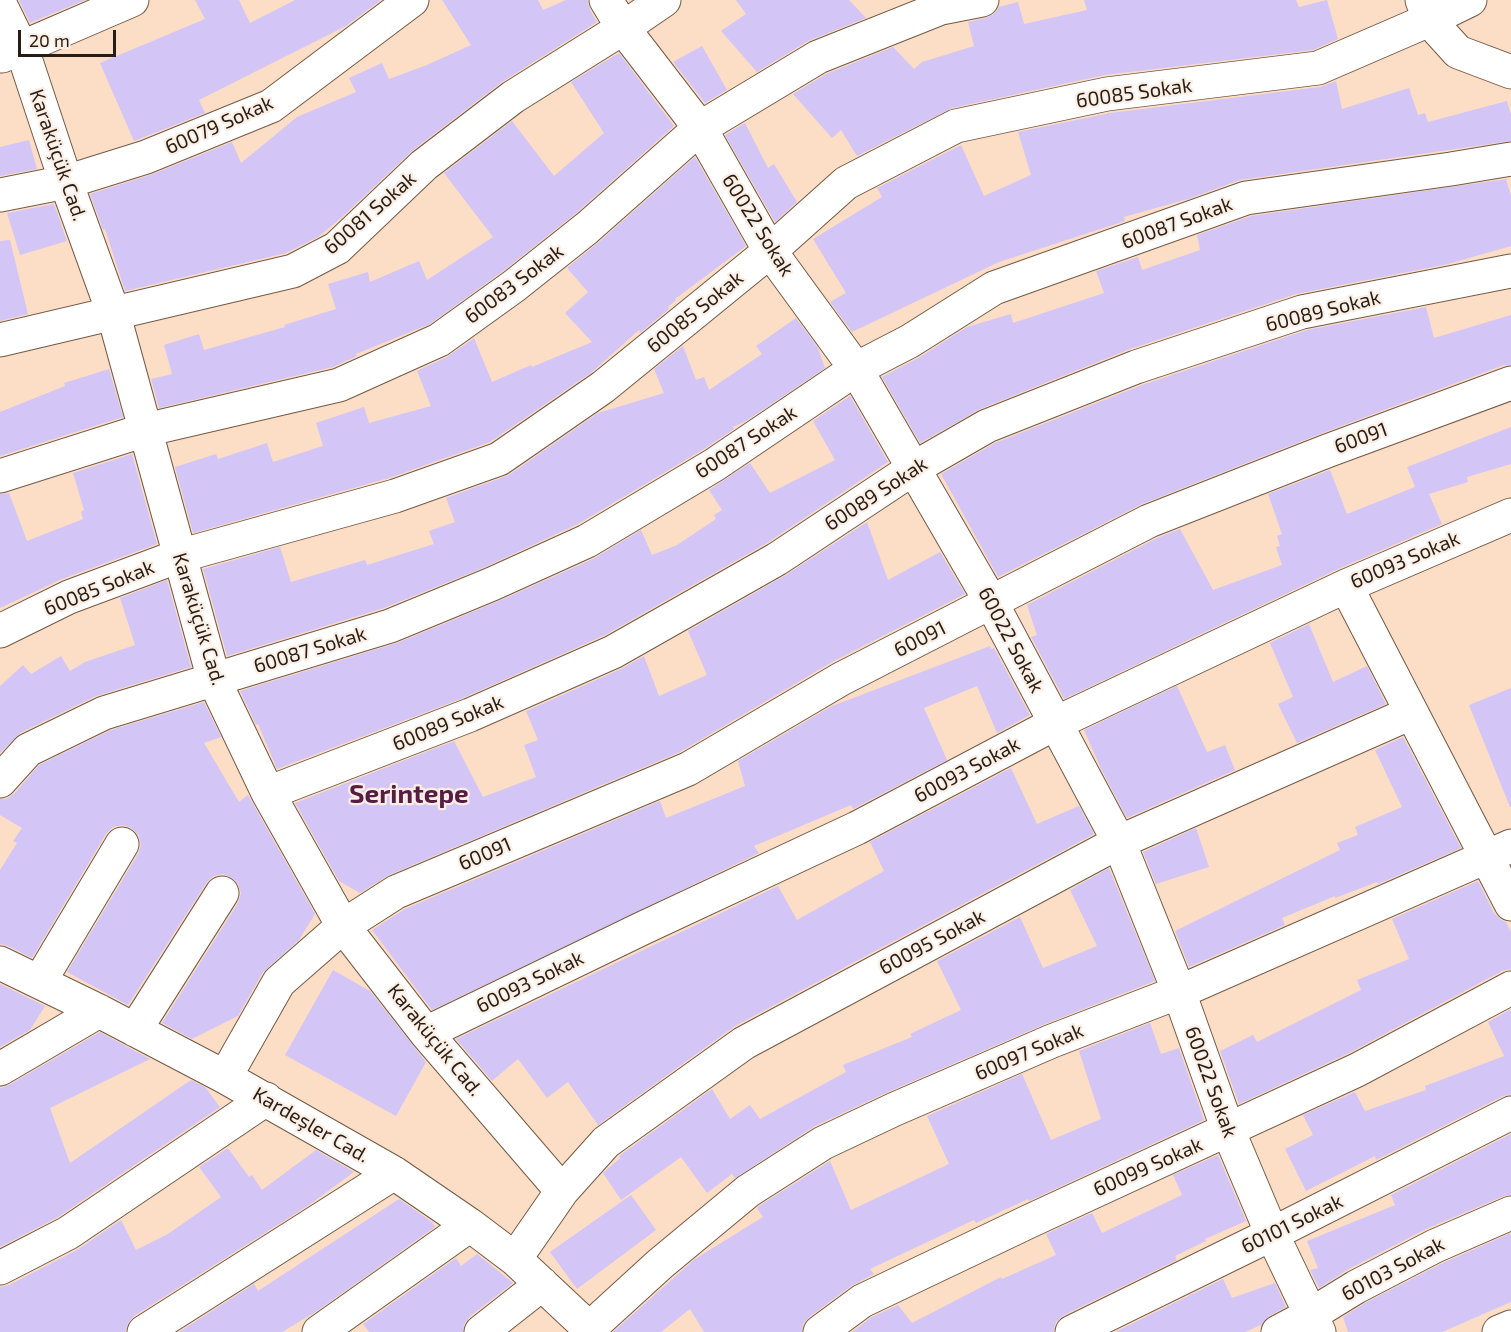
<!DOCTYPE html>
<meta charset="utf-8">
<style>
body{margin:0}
#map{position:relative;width:1511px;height:1332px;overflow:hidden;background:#fcddc6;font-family:"Exo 2",sans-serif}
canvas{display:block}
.scale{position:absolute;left:18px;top:30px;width:98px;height:27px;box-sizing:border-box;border:3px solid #281d14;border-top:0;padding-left:8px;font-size:18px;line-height:21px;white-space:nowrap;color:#281d14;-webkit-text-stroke:4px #fbefe5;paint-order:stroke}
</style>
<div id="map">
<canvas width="1511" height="1332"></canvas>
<div class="scale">20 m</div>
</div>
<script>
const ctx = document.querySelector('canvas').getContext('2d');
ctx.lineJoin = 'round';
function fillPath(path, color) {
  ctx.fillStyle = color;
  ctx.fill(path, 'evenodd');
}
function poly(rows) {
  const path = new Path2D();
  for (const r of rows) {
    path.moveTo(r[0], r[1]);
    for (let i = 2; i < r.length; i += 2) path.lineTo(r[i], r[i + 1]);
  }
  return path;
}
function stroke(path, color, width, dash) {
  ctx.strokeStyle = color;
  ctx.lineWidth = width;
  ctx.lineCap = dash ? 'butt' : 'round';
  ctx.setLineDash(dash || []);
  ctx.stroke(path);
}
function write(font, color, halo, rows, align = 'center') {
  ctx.font = font + ' "Exo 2",sans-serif';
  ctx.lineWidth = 4.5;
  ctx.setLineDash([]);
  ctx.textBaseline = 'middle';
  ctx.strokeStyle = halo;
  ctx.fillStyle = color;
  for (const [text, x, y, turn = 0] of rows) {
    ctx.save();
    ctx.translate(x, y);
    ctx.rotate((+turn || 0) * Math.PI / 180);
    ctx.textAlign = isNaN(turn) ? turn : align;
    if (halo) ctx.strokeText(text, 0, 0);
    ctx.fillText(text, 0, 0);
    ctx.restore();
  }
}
fillPath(poly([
 [19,0,85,0,30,23],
 [195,0,239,0,250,23,295,0,381,0,346,26,199,100,205,113,134,141,100,63,205,19],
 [442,0,538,0,543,10,566,0,587,0,590,10,597,22,502,82,413,150,342,217,318,237,286,253,125,291,105,229,103,230,90,194,153,174,232,142,241,163,297,117,356,92,349,78,382,63,389,79,427,65,471,45],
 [736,0,849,0,866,18,808,41,757,72,721,31,746,14],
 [1084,0,1296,0,1299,7,1327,0,1338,39,1313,50,1105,75,952,108,857,156,841,130,832,138,793,94,826,74,893,47,914,69,922,62,974,46,968,22,986,18,994,14,999,7,1018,2,1024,24,1087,10],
 [702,46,727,90,705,103,673,62],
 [619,53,674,126,575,214,503,271,430,324,356,354,357,356,333,367,159,408,151,379,172,374,164,345,199,334,204,350,285,327,284,325,336,309,328,284,368,272,370,282,419,261,427,280,493,237,444,173,512,121,554,176,604,133,571,82],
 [1336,81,1342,109,1409,88,1418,115,1425,113,1428,122,1507,101,1511,115,1511,141,1240,180,1188,199,1124,217,1125,221,999,262,852,332,830,302,846,293,813,239,882,197,877,188,961,145,984,196,1031,175,1018,132,1110,113,1320,87],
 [745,123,768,168,774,164,797,202,775,222,725,135],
 [29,140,37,169,0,176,0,147],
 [695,157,746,246,675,299,676,300,668,307,669,309,640,333,639,330,592,372,490,442,389,478,193,533,175,467,216,454,218,459,267,443,273,462,323,446,316,423,364,407,369,423,431,406,417,371,447,357,474,338,492,382,531,365,532,367,592,342,565,313,588,292,567,268,599,242],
 [1506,179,1511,196,1511,246,1448,264,1296,294,1130,349,980,409,920,443,882,377,920,357,967,327,1011,314,1013,323,1104,293,1096,271,1138,257,1142,270,1200,250,1197,235,1251,216],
 [54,204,67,241,20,255,7,213],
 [10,240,28,314,0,321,0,241],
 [1426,307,1434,338,1511,315,1511,365,1504,365,1320,434,1142,504,998,577,941,474,995,443,1142,385,1307,330],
 [796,318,818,348,825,368,746,421,733,427,734,429,704,449,578,524,485,567,384,608,227,656,203,569,280,547,291,582,365,560,367,565,434,544,429,531,455,522,446,498,509,475,598,413,664,393,654,369,683,346,696,380,704,377,709,390,762,354,756,346],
 [109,369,123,417,0,456,0,412,65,386,64,383],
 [850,396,888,462,767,543,605,635,463,698,277,769,258,724,256,725,240,691,397,643,499,601,595,558,641,530,652,555,677,545,716,519,714,515,722,510,709,490,750,463,770,493,835,460,813,421],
 [1511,427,1511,464,1467,477,1468,482,1429,494,1442,524,1338,569,1064,699,1031,637,1037,635,1027,605,1157,538,1180,529,1213,590,1282,565,1276,547,1280,546,1277,536,1282,534,1268,494,1330,470,1347,514,1415,487,1407,467],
 [132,454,157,544,62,579,0,608,0,494,9,493,27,541,83,519,81,512,84,510,73,473],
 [867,522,888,580,940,552,965,594,832,662,680,752,389,875,360,893,339,881,295,803,454,741,483,797,536,777,524,745,538,740,526,711,621,669,644,656,659,696,707,675,688,631,786,575],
 [167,580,191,667,96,696,20,733,0,753,0,686,23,665,31,674,61,656,70,671,85,662,135,645,120,598],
 [1309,624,1333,682,1367,666,1386,704,1297,743,1278,704,1293,697,1270,643],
 [990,646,991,649,994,648,1030,715,997,733,977,686,924,708,947,760,853,809,851,805,754,846,759,853,432,1010,372,930,405,909,660,801,666,818,745,786,738,761,832,706],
 [1177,686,1207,752,1225,745,1235,770,1127,818,1101,769,1084,730],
 [1511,688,1511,807,1510,807,1469,705],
 [204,702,221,737,204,743,239,802,248,795,315,914,299,940,263,972,238,1016,192,1039,162,1023,238,903,241,893,238,884,232,878,223,874,214,876,207,882,128,1005,67,972,138,854,141,844,138,834,131,828,122,825,113,827,106,834,32,958,8,946,0,944,0,870,17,843,13,841,22,828,0,815,0,799,6,799,14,794,39,765,111,730],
 [1403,737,1461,848,1378,884,1377,882,1335,898,1335,896,1282,918,1285,925,1189,967,1175,931,1340,850,1337,843,1358,835,1355,827,1402,807,1375,750],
 [1011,768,1037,824,1079,806,1094,834,735,1026,598,1125,568,1082,547,1098,518,1059,492,1081,456,1039,778,886,797,920,884,871,870,842],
 [1196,828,1209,867,1156,884,1143,852],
 [1109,868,1155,981,1045,1024,888,1092,815,1126,735,1178,732,1174,707,1193,681,1157,621,1200,603,1173,620,1158,619,1156,712,1089,730,1119,750,1105,760,1119,846,1072,843,1065,912,1037,910,1034,961,1010,937,961,1020,917,1043,968,1097,946,1070,890],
 [1478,881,1494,913,1500,919,1506,922,1511,932,1511,969,1502,971,1349,1053,1239,1104,1220,1051,1253,1035,1257,1042,1361,990,1357,980,1409,959,1392,919],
 [333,970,370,991,426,1062,396,1116,285,1055],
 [0,984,45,1006,30,1030,0,1047],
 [1511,1009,1511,1094,1503,1096,1376,1160,1375,1156,1306,1191,1285,1149,1313,1135,1303,1115,1355,1092,1365,1111,1426,1090,1425,1086,1504,1056,1488,1022],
 [1150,1023,1161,1054,1179,1048,1204,1120,1029,1201,1028,1199,976,1223,974,1220,870,1269,874,1274,851,1286,809,1317,803,1324,802,1332,704,1332,690,1309,661,1332,613,1332,695,1259,763,1217,757,1208,759,1206,830,1161,851,1210,949,1164,927,1116,1022,1074,1051,1140,1101,1119,1079,1051],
 [100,1032,150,1059,50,1108,70,1163,191,1080,205,1087,220,1107,58,1217,0,1247,0,1088,9,1085],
 [1511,1134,1511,1195,1504,1196,1426,1229,1347,1270,1319,1288,1310,1270,1318,1268,1307,1241,1395,1205,1391,1195],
 [228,1148,249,1177,252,1175,262,1190,316,1150,354,1172,309,1205,134,1316,128,1323,125,1332,0,1332,0,1287,9,1285,77,1250,121,1220,136,1250,168,1234,221,1197,199,1167],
 [1218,1155,1246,1221,1205,1239,1206,1241,1175,1256,1177,1260,1064,1315,1056,1322,1053,1332,852,1332,872,1317,898,1305,912,1323,1001,1277,1002,1279,1056,1255,1046,1234,1092,1213,1102,1233,1182,1195,1173,1175],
 [631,1195,656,1230,577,1289,550,1252],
 [399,1199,432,1222,435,1227,317,1311,282,1332,179,1332,254,1284,258,1291],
 [1511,1233,1511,1302,1442,1332,1348,1332,1343,1317,1365,1303,1443,1263],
 [477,1254,513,1283,469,1317,464,1325,463,1332,369,1332,363,1324,456,1258,461,1266],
 [1223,1279,1232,1298,1275,1283,1286,1307,1269,1316,1261,1325,1245,1332,1115,1332]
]), '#d4c5f7');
const minor = poly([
 [606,0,623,28,700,128,770,251,856,369,991,602,1119,842,1179,992,1228,1130,1272,1234,1319,1332],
 [1422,0,1429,20,1458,52,1511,72],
 [0,4,22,49,66,182,113,312,214,680,268,793,343,926,426,1033,562,1191],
 [2,56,132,0],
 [0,195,66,182,146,157,271,106,412,0],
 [0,340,293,271,337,248,424,165,513,97,623,28,664,0],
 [0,476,145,430,339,385,439,340,514,286,587,228,700,128,818,57,941,8,982,0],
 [1346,586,1511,904],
 [0,631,69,597,179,556,395,496,499,459,603,387,770,251,846,183,956,126,1107,94,1318,68,1429,20,1470,0],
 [0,781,28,750,104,713,390,626,492,584,587,541,714,465,856,369,910,341,994,288,1246,198,1451,169,1511,159],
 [268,793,470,715,613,652,777,559,914,468,987,426,1136,367,1302,312,1511,271],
 [0,963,99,1011,225,1077,394,1173,470,1225,515,1259,593,1332],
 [40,981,122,844],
 [135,1030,222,893],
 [426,1033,643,928,857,828,1056,723,1346,586,1511,515],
 [0,1069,99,1011],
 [225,1077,279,982,343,926,396,892,688,769,841,679,1149,521,1327,451,1511,383],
 [515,1259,562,1191,606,1142,744,1043,1119,842,1411,713],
 [0,1268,68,1233,266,1099],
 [590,1328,660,1264,748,1191,823,1143,895,1109,1052,1041,1179,992,1511,846],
 [144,1332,394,1173],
 [319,1332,470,1225],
 [481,1332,542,1284],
 [820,1332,862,1301,1032,1220,1357,1070,1511,988],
 [1072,1332,1272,1234,1511,1113],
 [1278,1332,1312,1314,1356,1287,1435,1246,1511,1213],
 [1499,1332,1511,1327]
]);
stroke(minor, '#745a45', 35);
stroke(minor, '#fff', 33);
write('20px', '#281d14', '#fbefe5', [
 ["60085 Sokak",1134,93,-8],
 ["60079 Sokak",219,125,-24],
 ["Karaküçük Cad.",58,155,71],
 ["60081 Sokak",370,213,-41],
 ["60087 Sokak",1177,223,-20],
 ["60022 Sokak",758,225,58],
 ["60083 Sokak",514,284,-37],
 ["60089 Sokak",1323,311,-14],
 ["60085 Sokak",695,312,-39],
 ["60091",1361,438,-20],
 ["60087 Sokak",746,442,-33],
 ["60089 Sokak",876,494,-33],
 ["60093 Sokak",1405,560,-23],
 ["60085 Sokak",99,588,-22],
 ["Karaküçük Cad.",199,619,73],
 ["60091",920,639,-27],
 ["60022 Sokak",1011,640,62],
 ["60087 Sokak",310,650,-17],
 ["60089 Sokak",448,723,-22],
 ["60093 Sokak",967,770,-28],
 ["60091",485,854,-23],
 ["60095 Sokak",932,942,-28],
 ["60093 Sokak",530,982,-26],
 ["Karaküçük Cad.",435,1040,51],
 ["60097 Sokak",1029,1052,-23],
 ["60022 Sokak",1211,1082,70],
 ["Kardeşler Cad.",311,1125,30],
 ["60099 Sokak",1148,1167,-24],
 ["60101 Sokak",1292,1224,-26],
 ["60103 Sokak",1393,1269,-28]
]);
write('bold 26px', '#571c43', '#fbefe5', [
 ["Serintepe",409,794]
]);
</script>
